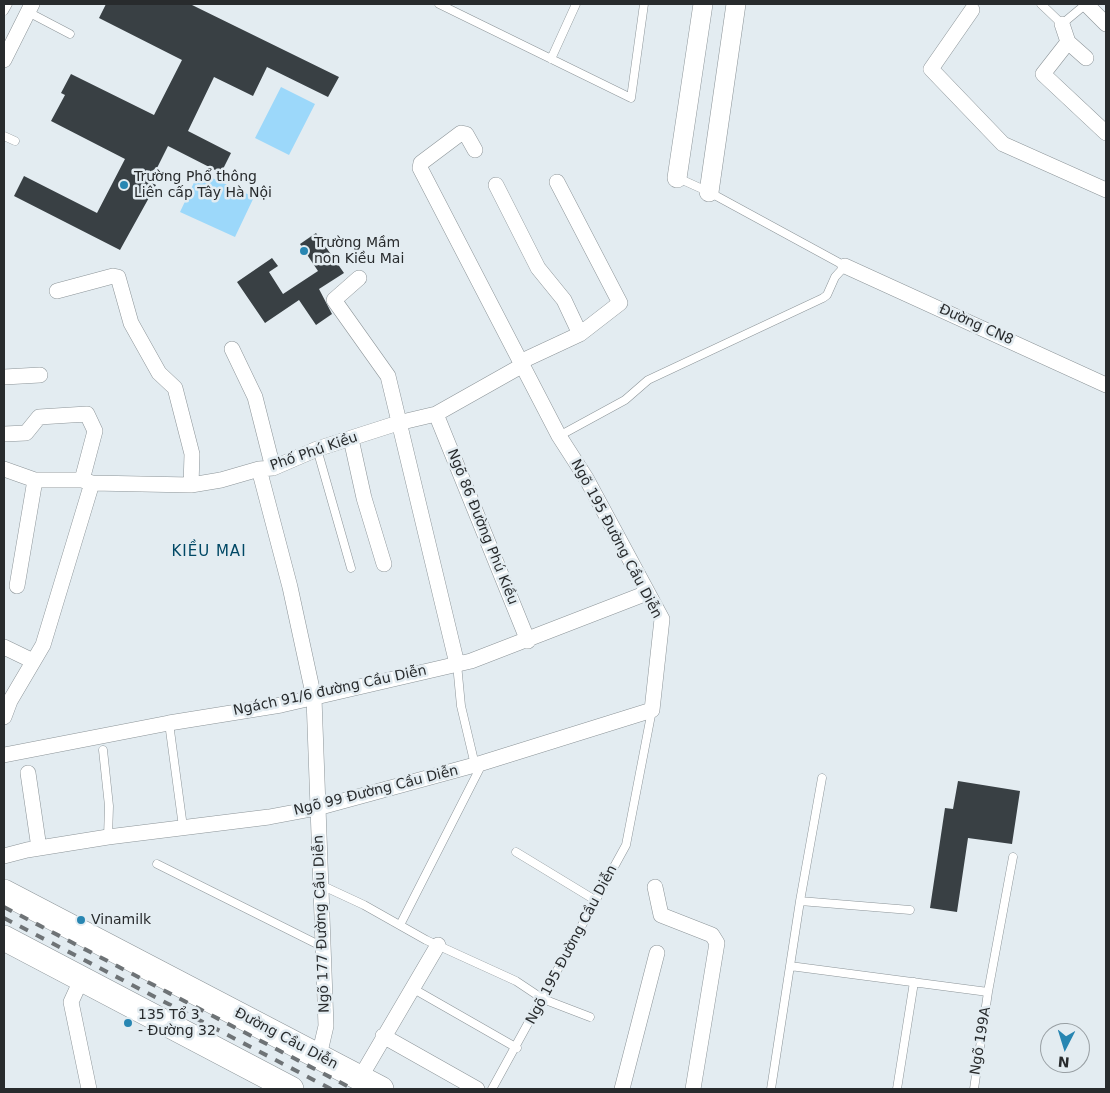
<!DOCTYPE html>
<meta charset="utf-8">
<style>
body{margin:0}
#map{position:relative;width:1110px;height:1093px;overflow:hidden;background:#e3ecf1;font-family:"DejaVu Sans",sans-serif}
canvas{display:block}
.frame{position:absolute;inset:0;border:5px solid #282b2d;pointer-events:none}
.north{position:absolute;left:1040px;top:1023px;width:50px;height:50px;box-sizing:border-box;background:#e3ecf1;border:1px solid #989fa3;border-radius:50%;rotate:185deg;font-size:14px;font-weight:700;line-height:20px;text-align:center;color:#282b2d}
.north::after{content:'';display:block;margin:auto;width:18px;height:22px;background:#2886b2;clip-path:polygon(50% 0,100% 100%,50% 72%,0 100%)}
</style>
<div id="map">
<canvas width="1110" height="1093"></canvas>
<div class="frame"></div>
<div class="north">N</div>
</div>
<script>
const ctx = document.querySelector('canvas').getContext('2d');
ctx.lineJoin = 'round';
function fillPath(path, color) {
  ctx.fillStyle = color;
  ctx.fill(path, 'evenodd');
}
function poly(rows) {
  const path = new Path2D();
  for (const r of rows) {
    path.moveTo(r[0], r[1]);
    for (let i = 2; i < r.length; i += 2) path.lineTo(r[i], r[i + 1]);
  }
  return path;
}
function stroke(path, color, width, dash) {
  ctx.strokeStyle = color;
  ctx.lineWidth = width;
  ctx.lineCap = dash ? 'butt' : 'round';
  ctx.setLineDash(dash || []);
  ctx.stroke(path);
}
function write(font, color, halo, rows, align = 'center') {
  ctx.font = font + ' "DejaVu Sans",sans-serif';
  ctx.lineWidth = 5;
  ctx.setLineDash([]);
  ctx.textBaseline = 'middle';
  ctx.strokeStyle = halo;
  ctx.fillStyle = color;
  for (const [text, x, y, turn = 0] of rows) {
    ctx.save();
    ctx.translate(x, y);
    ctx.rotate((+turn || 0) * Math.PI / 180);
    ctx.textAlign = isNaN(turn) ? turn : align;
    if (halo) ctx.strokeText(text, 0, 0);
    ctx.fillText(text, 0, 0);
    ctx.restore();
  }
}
fillPath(poly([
 [281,87,315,104,289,155,255,138],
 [199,172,254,197,235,237,180,212]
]), '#9cd8fa');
fillPath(poly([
 [106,4,190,4,339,77,328,97,267,67,253,96,214,77,188,131,231,153,221,173,168,146,150,182,156,185,120,250,14,196,24,176,97,213,125,159,51,121,65,95,61,93,71,74,154,115,182,60,99,18],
 [316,233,344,273,319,289,332,314,316,325,299,300,265,323,237,282,272,258,278,266,269,272,283,294,318,271,300,244],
 [958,781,1020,791,1012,844,968,838,957,912,930,908,945,808,953,809]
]), '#394044');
const service = poly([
 [439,4,631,98,644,4],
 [1041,4,1062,24,1086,4],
 [4,11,8,4],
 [28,12,70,34],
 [551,59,576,4],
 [4,136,15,141],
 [559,436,625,400,648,380,823,298,827,295,835,277,845,266,709,192,678,178],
 [317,449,351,568],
 [457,664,461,706,475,765],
 [169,723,183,827],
 [103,750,109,806,108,837],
 [516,852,595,900],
 [157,864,323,947],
 [323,886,364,905,426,940,516,981,543,999,590,1017],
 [800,901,910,910],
 [400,925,482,764],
 [790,966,988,992],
 [412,988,517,1048],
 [492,1089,626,845,652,710],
 [771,1089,800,901,822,778],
 [897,1089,914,982],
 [974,1089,988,992,1013,857]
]);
const minor = poly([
 [1086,4,1106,24],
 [972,10,931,69,1003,144,1106,190],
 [1062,24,1068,42,1086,58],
 [1068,42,1043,74,1106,133],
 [4,60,32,4],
 [496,185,538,268,564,300,580,334],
 [845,266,1106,385],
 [359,278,334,300,388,376,457,664],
 [57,291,113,276,118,277,131,323,159,373,175,388,192,454,191,485],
 [232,349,255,397,273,468],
 [522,361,580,334,620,303,557,182],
 [4,377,40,375],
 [436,414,528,641],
 [4,434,26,433,39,417,87,414,95,431,82,480],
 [351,439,364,498,384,564],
 [4,469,35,480,82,480,92,483,191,485,221,480,259,469,273,468,317,449,398,423,436,414,523,365],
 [259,469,290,587,314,698,326,1026,319,1056],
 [17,586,35,480],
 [4,647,33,661],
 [4,717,10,701,43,645,92,483],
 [4,755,169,723,281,705,471,661,647,593],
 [28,773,39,848],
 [4,856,27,850,108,837,269,817,317,808,482,763,652,710,662,619,586,478,559,436,420,168,421,163,461,133,466,134,475,150],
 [655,887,661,915,712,935,717,943,693,1089],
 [81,980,71,1002,89,1089],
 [383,1036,477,1089],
 [360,1078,438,945],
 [622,1089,657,953]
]);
const tertiary = poly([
 [677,178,703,4],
 [709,192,736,4]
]);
const trunk = poly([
 [4,892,381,1089],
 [4,938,291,1089]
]);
stroke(service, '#8c9498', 9);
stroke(minor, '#8c9498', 16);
stroke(tertiary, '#8c9498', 20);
stroke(trunk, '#8c9498', 26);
stroke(service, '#fff', 8);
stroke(minor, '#fff', 15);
stroke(tertiary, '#fff', 19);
stroke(trunk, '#fff', 25);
stroke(poly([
 [4,907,353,1089],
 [4,918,331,1089]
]), '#6e7376', 4, [9, 9]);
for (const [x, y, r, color] of [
 [124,185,5,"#2886b2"],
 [304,251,5,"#2886b2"],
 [81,920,5,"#2886b2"],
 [128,1023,5,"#2886b2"]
]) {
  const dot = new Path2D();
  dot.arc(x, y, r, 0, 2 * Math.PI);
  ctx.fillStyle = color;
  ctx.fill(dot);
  stroke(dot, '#e3ecf1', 2);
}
write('14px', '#282b2d', '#e3ecf1', [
 ["Trường Phổ thông",134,177],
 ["Liên cấp Tây Hà Nội",134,193],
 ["Trường Mầm",314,243],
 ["non Kiều Mai",314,259],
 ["Vinamilk",91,920],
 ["135 Tổ 3",138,1015],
 ["- Đường 32",138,1031]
], 'left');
write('14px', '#282b2d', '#e3ecf1', [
 ["Đường CN8",976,325,24],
 ["Phố Phú Kiều",314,452,-19],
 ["Ngõ 86 Đường Phú Kiều",482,527,68],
 ["Ngõ 195 Đường Cầu Diễn",616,539,62],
 ["Ngách 91/6 đường Cầu Diễn",330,691,-12],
 ["Ngõ 99 Đường Cầu Diễn",376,791,-14],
 ["Ngõ 177 Đường Cầu Diễn",322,924,-92],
 ["Ngõ 195 Đường Cầu Diễn",572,945,-62],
 ["Đường Cầu Diễn",286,1039,28],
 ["Ngõ 199A",981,1041,-81]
]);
ctx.letterSpacing = '1px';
write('15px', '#004865', '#e3ecf1', [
 ["KIỀU MAI",209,552]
]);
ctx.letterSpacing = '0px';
</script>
